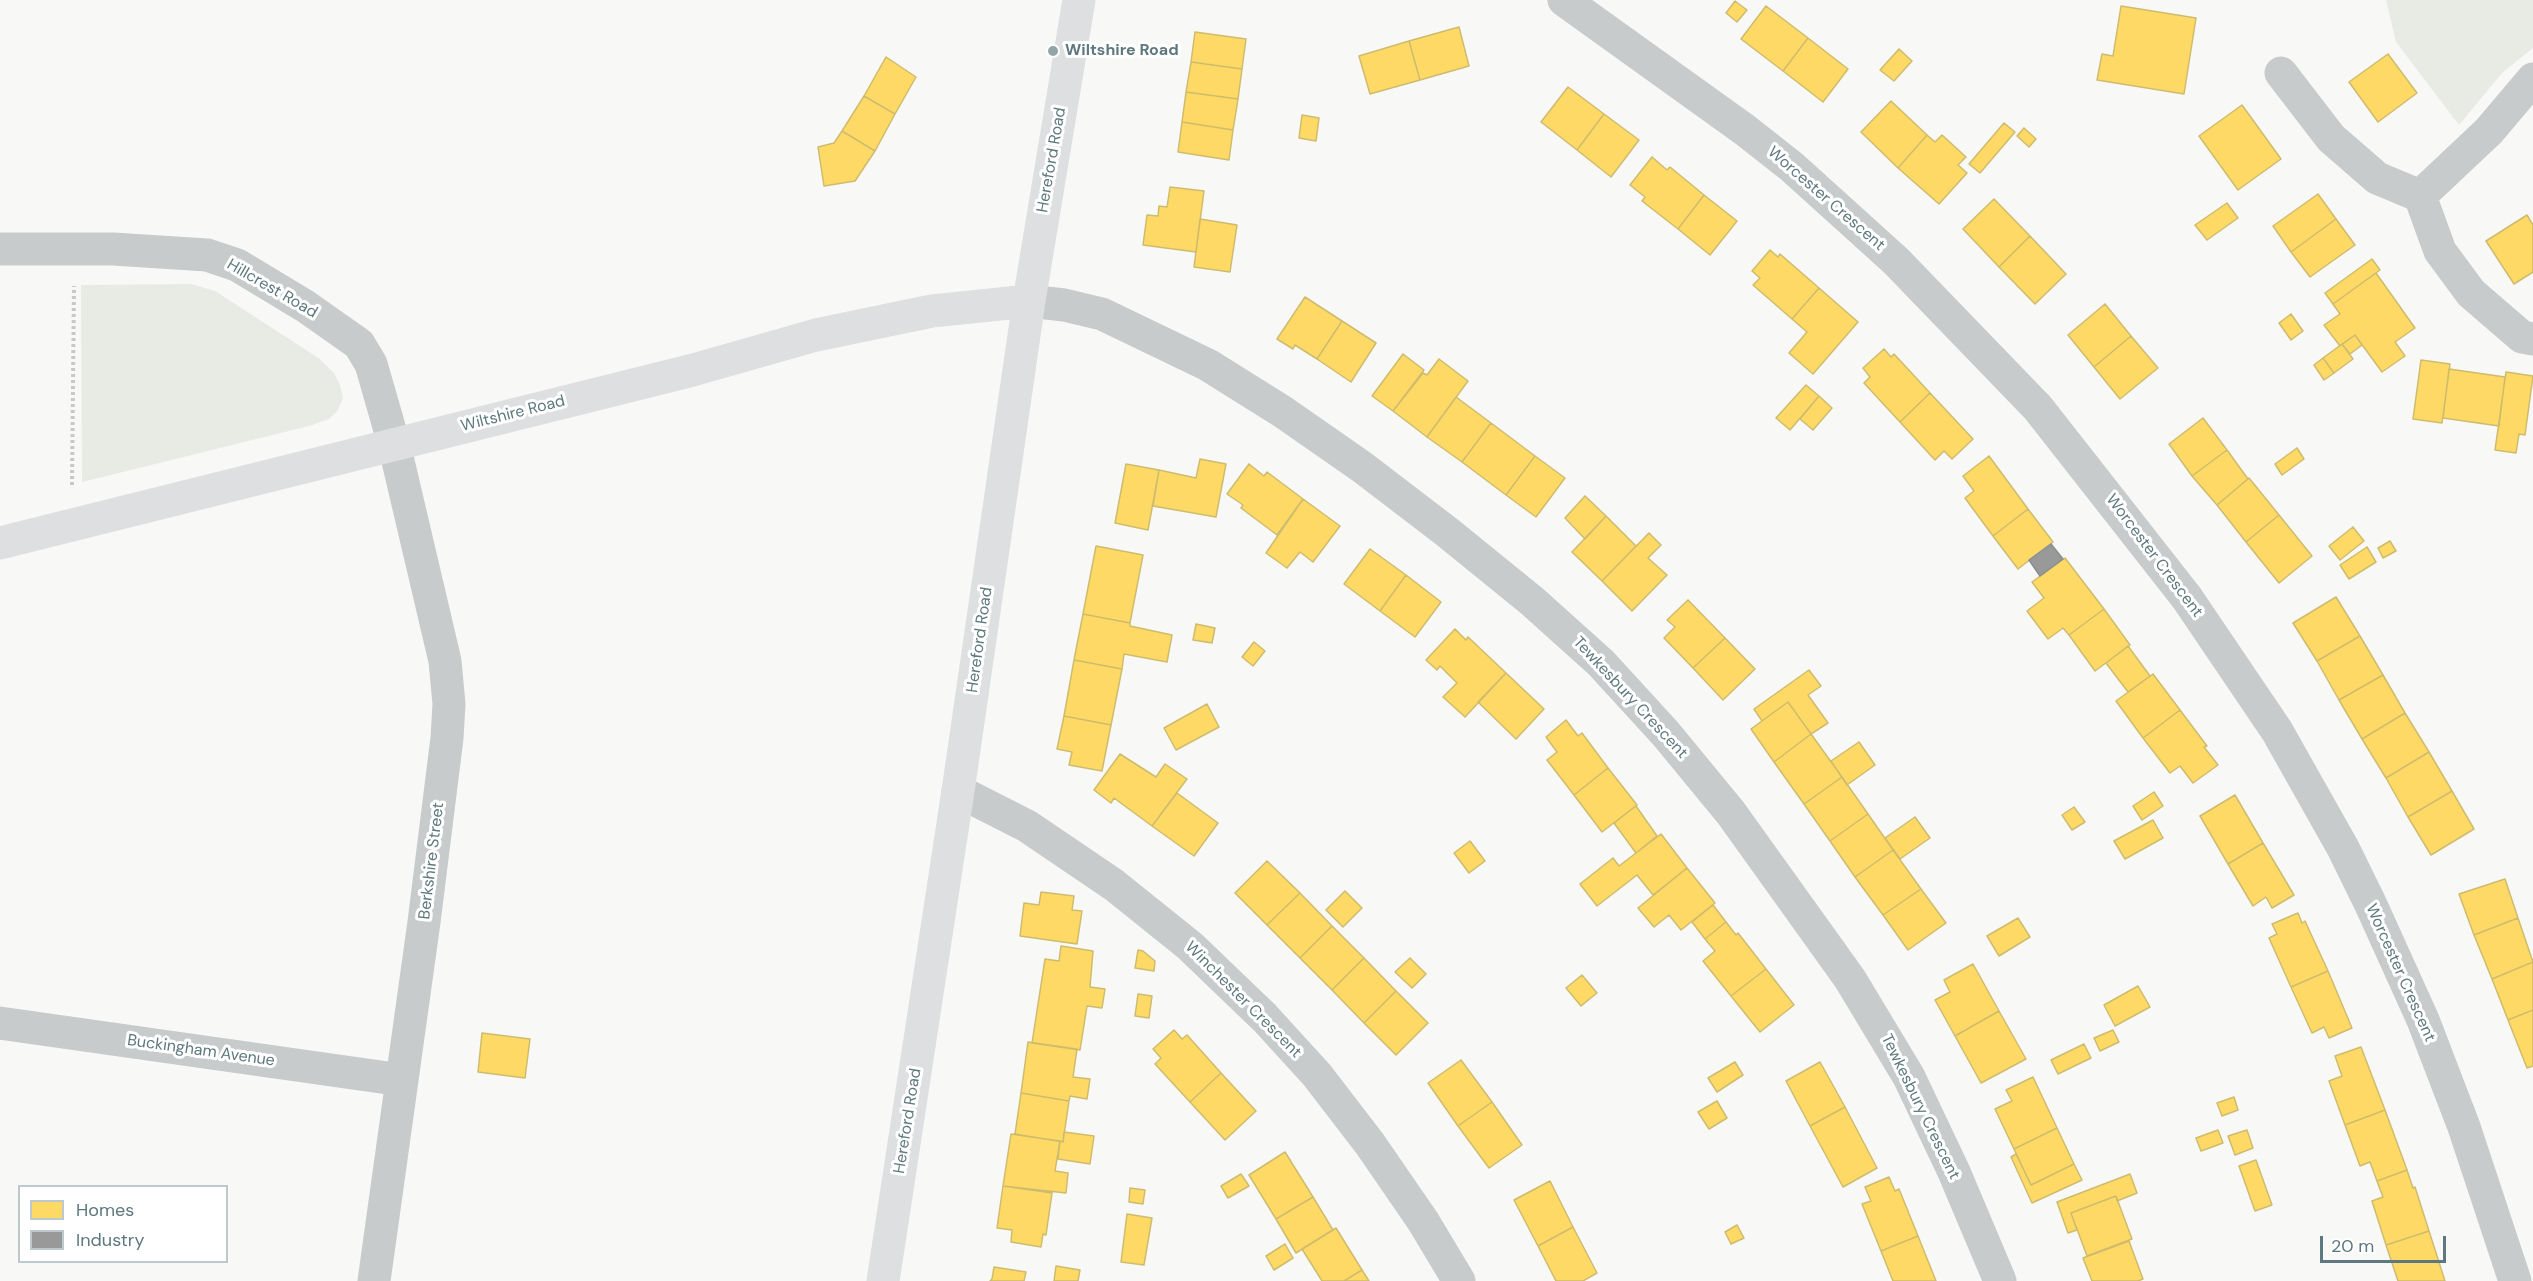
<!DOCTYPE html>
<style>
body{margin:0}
#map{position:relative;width:2533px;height:1281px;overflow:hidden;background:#f8f8f7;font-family:"DM Sans",sans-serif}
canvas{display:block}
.legend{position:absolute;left:18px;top:1185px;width:210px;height:78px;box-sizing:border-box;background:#fff;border:2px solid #bec9cb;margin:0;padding:8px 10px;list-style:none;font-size:18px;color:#5d787e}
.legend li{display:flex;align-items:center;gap:12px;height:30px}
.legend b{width:30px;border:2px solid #bec9cb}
.scale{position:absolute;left:2320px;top:1236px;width:126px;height:27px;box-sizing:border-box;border:3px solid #5d787e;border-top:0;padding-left:8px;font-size:18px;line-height:21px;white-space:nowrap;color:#5d787e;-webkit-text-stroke:4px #fff;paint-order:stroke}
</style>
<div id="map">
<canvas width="2533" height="1281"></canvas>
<ul class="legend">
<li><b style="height:16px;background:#ffd966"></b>Homes</li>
<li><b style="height:16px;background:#999"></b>Industry</li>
</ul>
<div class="scale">20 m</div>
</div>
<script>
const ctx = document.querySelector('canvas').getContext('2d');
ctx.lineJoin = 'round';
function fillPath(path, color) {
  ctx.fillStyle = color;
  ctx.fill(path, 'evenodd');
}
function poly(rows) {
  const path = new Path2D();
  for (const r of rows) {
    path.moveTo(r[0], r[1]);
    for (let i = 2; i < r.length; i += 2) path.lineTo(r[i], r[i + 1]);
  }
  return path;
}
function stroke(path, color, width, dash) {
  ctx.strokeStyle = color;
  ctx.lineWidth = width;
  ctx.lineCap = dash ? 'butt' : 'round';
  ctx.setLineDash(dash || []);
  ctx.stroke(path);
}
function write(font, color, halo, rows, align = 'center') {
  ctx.font = font + ' "DM Sans",sans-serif';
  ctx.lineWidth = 6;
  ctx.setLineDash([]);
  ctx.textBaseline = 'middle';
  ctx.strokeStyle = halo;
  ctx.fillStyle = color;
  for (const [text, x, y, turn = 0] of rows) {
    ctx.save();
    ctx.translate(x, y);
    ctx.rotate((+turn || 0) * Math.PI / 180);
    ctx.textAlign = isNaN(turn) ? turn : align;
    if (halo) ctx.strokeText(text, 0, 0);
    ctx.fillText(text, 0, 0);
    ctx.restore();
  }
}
fillPath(poly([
 [2386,0,2533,0,2533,48,2502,73,2459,125,2396,42],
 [191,284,215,291,320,359,334,373,340,385,343,398,338,410,329,419,309,426,82,482,81,285]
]), '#e8eae4');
const homes = poly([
 [1735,1,1747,10,1737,22,1726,13,1735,1],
 [1766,6,1808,38,1783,71,1741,39,1766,6],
 [2121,6,2196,18,2184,94,2097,80,2102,54,2113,56,2121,6],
 [1459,27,1469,66,1420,80,1409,41,1459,27],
 [1195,32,1246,39,1242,69,1191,62,1195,32],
 [1808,38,1848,69,1823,102,1783,71,1808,38],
 [1409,41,1420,80,1370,94,1359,56,1409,41],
 [1899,49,1912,61,1894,81,1880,70,1899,49],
 [2388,54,2417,93,2378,122,2349,82,2388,54],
 [886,57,916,77,895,114,864,96,886,57],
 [1191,62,1242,69,1238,99,1186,92,1191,62],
 [1568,87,1604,114,1577,150,1541,122,1568,87],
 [1186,92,1238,99,1233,130,1182,122,1186,92],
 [864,96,895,114,875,151,842,131,864,96],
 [1891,101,1927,135,1898,168,1861,132,1891,101],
 [2242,105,2281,159,2238,190,2199,136,2242,105],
 [1604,114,1639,140,1611,177,1577,150,1604,114],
 [1302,115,1319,118,1316,141,1299,138,1302,115],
 [1182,122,1233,130,1229,160,1178,152,1182,122],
 [2004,123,2015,132,1980,173,1969,164,2004,123],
 [2024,128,2036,139,2029,147,2017,136,2024,128],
 [842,131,875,151,855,181,824,186,818,147,834,143,842,131],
 [1927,135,1935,142,1942,135,1966,157,1958,165,1967,173,1939,204,1898,168,1927,135],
 [1652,157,1667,170,1670,167,1704,195,1678,229,1642,201,1645,197,1630,185,1652,157],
 [1170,187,1204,191,1196,252,1143,245,1147,215,1158,216,1159,206,1167,207,1170,187],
 [2318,194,2336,219,2291,252,2273,226,2318,194],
 [1704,195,1737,221,1710,255,1678,229,1704,195],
 [1994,199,2030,236,1999,267,1963,229,1994,199],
 [2227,203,2238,218,2207,240,2195,225,2227,203],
 [2527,215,2533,225,2533,272,2514,284,2486,241,2527,215],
 [1200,219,1237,225,1230,272,1194,267,1200,219],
 [2336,219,2355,245,2310,277,2291,252,2336,219],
 [2030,236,2066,274,2035,304,1999,267,2030,236],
 [1770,250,1778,257,1780,254,1819,288,1792,319,1753,285,1760,278,1752,271,1770,250],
 [2372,259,2380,270,2333,304,2325,293,2372,259],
 [2376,273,2415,328,2395,342,2405,356,2382,372,2355,335,2340,346,2324,325,2340,314,2333,304,2376,273],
 [1819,288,1858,322,1813,374,1789,353,1807,332,1792,319,1819,288],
 [1305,297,1342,321,1317,359,1295,345,1293,349,1277,339,1305,297],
 [2105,304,2131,336,2094,367,2068,335,2105,304],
 [2291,314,2303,331,2291,340,2279,323,2291,314],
 [1342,321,1376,343,1351,382,1317,359,1342,321],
 [2355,335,2362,345,2350,354,2342,344,2355,335],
 [2131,336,2158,368,2120,399,2094,367,2131,336],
 [2342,344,2353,359,2334,373,2323,358,2342,344],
 [1884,349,1891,357,1894,354,1930,393,1900,422,1864,383,1870,377,1863,368,1884,349],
 [1403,354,1424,370,1393,411,1372,396,1403,354],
 [2323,358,2334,373,2324,380,2314,365,2323,358],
 [1439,359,1468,381,1427,437,1393,411,1423,373,1427,375,1439,359],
 [2421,360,2450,364,2442,423,2413,419,2421,360],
 [2449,369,2505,377,2499,426,2443,418,2449,369],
 [2506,372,2533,376,2525,435,2519,434,2516,453,2495,450,2506,372],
 [1806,385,1819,396,1790,430,1776,418,1806,385],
 [1930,393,1973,439,1952,459,1944,451,1935,460,1900,422,1930,393],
 [1819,396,1832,408,1813,430,1800,419,1819,396],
 [1456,397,1491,423,1462,462,1427,437,1456,397],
 [2203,418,2227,450,2192,476,2169,444,2203,418],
 [1491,423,1535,456,1506,495,1462,462,1491,423],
 [2297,448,2304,459,2282,475,2275,464,2297,448],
 [2227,450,2248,479,2217,505,2192,476,2227,450],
 [1535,456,1565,478,1536,517,1506,495,1535,456],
 [1989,456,2028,509,1993,536,1965,498,1974,491,1963,476,1989,456],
 [1200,459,1226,464,1216,517,1153,506,1159,470,1196,478,1200,459],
 [1126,464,1159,470,1148,530,1115,523,1126,464],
 [1249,464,1264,476,1267,472,1303,499,1277,535,1241,508,1243,505,1227,494,1249,464],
 [2249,478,2279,515,2246,542,2217,505,2249,478],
 [1585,496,1606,516,1585,539,1565,518,1585,496],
 [1303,499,1340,526,1313,562,1300,552,1287,568,1266,553,1303,499],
 [2028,509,2053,542,2018,569,1993,536,2028,509],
 [2279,515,2312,556,2279,583,2246,542,2279,515],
 [1606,516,1636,546,1602,581,1572,552,1606,516],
 [2353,527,2364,541,2340,560,2329,546,2353,527],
 [1649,533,1661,545,1648,558,1667,575,1632,611,1602,581,1649,533],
 [2390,541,2396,551,2383,558,2378,548,2390,541],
 [1096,546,1143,555,1130,623,1083,614,1096,546],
 [2367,547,2376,562,2349,579,2340,565,2367,547],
 [1370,549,1406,575,1380,611,1344,584,1370,549],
 [2065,558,2104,609,2069,635,2063,628,2048,639,2027,611,2044,598,2032,582,2065,558],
 [1406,575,1441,602,1415,637,1380,611,1406,575],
 [2336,597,2360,636,2317,661,2293,623,2336,597],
 [1688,600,1725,638,1693,668,1664,638,1675,627,1667,620,1688,600],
 [2104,609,2130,645,2095,671,2069,635,2104,609],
 [1083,614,1130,623,1130,626,1172,635,1167,662,1124,654,1122,669,1074,660,1083,614],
 [1196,624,1215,628,1212,643,1193,640,1196,624],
 [1455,629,1466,640,1468,637,1506,673,1465,717,1443,697,1457,683,1440,666,1437,670,1426,660,1455,629],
 [2360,636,2383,675,2339,700,2317,661,2360,636],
 [1725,638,1755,669,1723,700,1693,668,1725,638],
 [1254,642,1265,651,1253,666,1242,657,1254,642],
 [2128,646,2150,676,2128,692,2106,663,2128,646],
 [1074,660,1122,669,1111,725,1064,716,1074,660],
 [1809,670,1821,686,1808,695,1828,723,1811,734,1788,702,1762,721,1754,709,1809,670],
 [1506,673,1544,709,1516,739,1478,702,1506,673],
 [2153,674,2180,710,2143,738,2116,701,2153,674],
 [2383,675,2405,713,2362,739,2339,700,2383,675],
 [1788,702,1811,734,1774,762,1751,729,1788,702],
 [1207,704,1219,727,1176,750,1164,728,1207,704],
 [2180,710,2207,746,2204,747,2218,765,2193,783,2180,766,2170,773,2143,738,2180,710],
 [2405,713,2429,752,2386,778,2362,739,2405,713],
 [1064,716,1111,725,1102,771,1069,765,1072,752,1057,749,1064,716],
 [1566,720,1578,736,1582,733,1608,768,1574,795,1547,760,1557,752,1546,737,1566,720],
 [1811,734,1842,777,1804,804,1774,762,1811,734],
 [1859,742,1875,765,1847,785,1831,761,1859,742],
 [2429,752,2452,791,2408,817,2386,778,2429,752],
 [1120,754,1156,777,1165,764,1187,779,1152,826,1114,798,1111,803,1094,790,1120,754],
 [1608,768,1637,805,1602,832,1574,795,1608,768],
 [1842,777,1868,814,1830,841,1804,804,1842,777],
 [2452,791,2474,829,2431,855,2408,817,2452,791],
 [2154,792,2163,806,2142,820,2133,806,2154,792],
 [1177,793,1218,823,1194,856,1152,826,1177,793],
 [2235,795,2263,843,2228,864,2200,816,2235,795],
 [1636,806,1657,836,1636,853,1614,823,1636,806],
 [2074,807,2085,822,2072,830,2062,815,2074,807],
 [1868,814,1893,850,1855,877,1830,841,1868,814],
 [1915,817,1930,838,1900,859,1885,838,1915,817],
 [2153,820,2163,838,2125,859,2114,841,2153,820],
 [1661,834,1687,868,1653,895,1637,875,1597,906,1580,884,1613,858,1619,866,1661,834],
 [1470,841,1485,861,1469,873,1454,853,1470,841],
 [2263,843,2294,895,2272,908,2266,897,2253,906,2228,864,2263,843],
 [1893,850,1921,889,1883,915,1855,877,1893,850],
 [1267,861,1300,893,1267,925,1235,893,1267,861],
 [1687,868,1715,903,1681,930,1669,915,1654,927,1638,908,1687,868],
 [2505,879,2518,918,2474,935,2459,894,2505,879],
 [1921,889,1946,923,1908,950,1883,915,1921,889],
 [1345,891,1362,908,1343,927,1326,910,1345,891],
 [1041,892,1074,896,1072,910,1082,911,1077,944,1020,936,1024,903,1039,905,1041,892],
 [1300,893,1332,926,1300,958,1267,925,1300,893],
 [1713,905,1726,922,1705,939,1692,922,1713,905],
 [2298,913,2302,923,2305,921,2328,971,2291,987,2269,938,2277,934,2272,924,2298,913],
 [2018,918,2030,937,1999,956,1987,936,2018,918],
 [2518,918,2533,962,2492,979,2474,935,2518,918],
 [1726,922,1736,935,1738,933,1766,969,1731,996,1703,961,1715,951,1705,939,1726,922],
 [1332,926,1364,958,1332,990,1300,958,1332,926],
 [1061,946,1093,951,1090,987,1105,989,1102,1008,1087,1006,1080,1050,1032,1043,1045,959,1059,961,1061,946],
 [1138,950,1143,951,1155,961,1154,971,1135,968,1138,950],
 [1364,958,1396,991,1364,1023,1332,990,1364,958],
 [1410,958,1426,974,1412,988,1395,972,1410,958],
 [2533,962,2533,1010,2508,1020,2492,979,2533,962],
 [1973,964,1999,1011,1955,1036,1935,1000,1950,992,1944,980,1973,964],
 [1766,969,1794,1005,1760,1032,1731,996,1766,969],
 [2328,971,2352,1028,2329,1038,2324,1027,2312,1033,2291,987,2328,971],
 [1582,975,1597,993,1581,1006,1566,988,1582,975],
 [2138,986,2150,1007,2115,1026,2104,1005,2138,986],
 [1396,991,1428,1023,1396,1055,1364,1023,1396,991],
 [1138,994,1152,996,1149,1018,1135,1016,1138,994],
 [2533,1010,2533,1066,2527,1068,2508,1020,2533,1010],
 [1999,1011,2026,1059,1981,1083,1955,1036,1999,1011],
 [1174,1030,1182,1039,1187,1035,1221,1073,1190,1102,1155,1064,1161,1058,1153,1049,1174,1030],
 [2113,1030,2119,1042,2100,1051,2094,1038,2113,1030],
 [482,1033,530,1039,525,1078,478,1072,482,1033],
 [1028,1042,1077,1049,1073,1077,1090,1079,1087,1099,1070,1096,1069,1101,1021,1093,1028,1042],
 [2084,1044,2091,1058,2058,1074,2051,1060,2084,1044],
 [2361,1047,2385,1110,2345,1125,2329,1081,2342,1076,2335,1056,2361,1047],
 [1461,1060,1492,1102,1458,1126,1428,1083,1461,1060],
 [1735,1062,1743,1075,1717,1092,1708,1078,1735,1062],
 [1820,1062,1845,1107,1810,1126,1786,1081,1820,1062],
 [1221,1073,1256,1111,1225,1140,1190,1102,1221,1073],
 [2033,1077,2057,1128,2014,1149,1995,1109,2012,1101,2006,1090,2033,1077],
 [1021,1093,1069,1101,1063,1142,1015,1134,1021,1093],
 [2234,1097,2238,1110,2222,1116,2217,1103,2234,1097],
 [1717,1101,1727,1118,1709,1129,1698,1112,1717,1101],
 [1492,1102,1522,1145,1489,1168,1458,1126,1492,1102],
 [1845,1107,1877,1168,1843,1187,1810,1126,1845,1107],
 [2385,1110,2407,1170,2377,1181,2370,1162,2360,1166,2345,1125,2385,1110],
 [2057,1128,2074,1164,2031,1185,2014,1149,2057,1128],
 [2218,1130,2223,1143,2201,1151,2196,1138,2218,1130],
 [2247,1130,2253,1148,2235,1155,2228,1136,2247,1130],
 [1064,1132,1094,1136,1090,1164,1058,1159,1060,1141,1063,1142,1064,1132],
 [1011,1134,1060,1141,1055,1171,1068,1173,1066,1193,1003,1186,1011,1134],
 [1285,1152,1313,1197,1276,1219,1249,1175,1285,1152],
 [2016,1154,2031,1185,2074,1164,2082,1180,2032,1203,2011,1157,2016,1154],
 [2256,1160,2272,1205,2255,1211,2239,1166,2256,1160],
 [2407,1170,2413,1188,2415,1187,2429,1231,2386,1245,2372,1201,2383,1197,2377,1181,2407,1170],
 [1241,1174,1249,1186,1228,1198,1221,1186,1241,1174],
 [2130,1174,2137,1193,2117,1201,2116,1196,2071,1213,2077,1230,2068,1233,2057,1202,2130,1174],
 [1889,1177,1895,1191,1899,1189,1918,1236,1881,1251,1862,1204,1871,1201,1865,1187,1889,1177],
 [1550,1181,1573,1227,1538,1246,1514,1200,1550,1181],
 [1003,1186,1052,1193,1046,1235,1043,1234,1041,1247,1011,1242,1012,1230,997,1228,1003,1186],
 [1130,1188,1145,1190,1143,1204,1129,1202,1130,1188],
 [2116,1196,2132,1239,2087,1256,2071,1213,2116,1196],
 [1313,1197,1333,1230,1296,1253,1276,1219,1313,1197],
 [1127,1214,1152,1218,1144,1265,1121,1262,1127,1214],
 [1737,1225,1744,1238,1731,1244,1725,1232,1737,1225],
 [1573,1227,1597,1273,1583,1281,1556,1281,1538,1246,1573,1227],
 [1336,1228,1362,1270,1344,1281,1322,1281,1302,1249,1336,1228],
 [2429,1231,2445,1281,2398,1281,2386,1245,2429,1231],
 [1918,1236,1936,1281,1893,1281,1881,1251,1918,1236],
 [2129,1241,2143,1279,2138,1281,2092,1281,2083,1258,2129,1241],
 [1285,1244,1293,1258,1274,1270,1266,1256,1285,1244],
 [1056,1266,1080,1270,1078,1281,1054,1281,1056,1266],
 [994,1267,1026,1272,1024,1281,990,1281,992,1279,994,1267],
 [1362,1270,1369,1281,1344,1281,1362,1270]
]);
fillPath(homes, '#ffd966');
stroke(homes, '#cebc6d', 1.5);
const industry = poly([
 [2051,544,2063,559,2040,576,2029,560,2051,544]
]);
fillPath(industry, '#999');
stroke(industry, '#878f91', 1.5);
stroke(poly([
 [72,485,74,286]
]), '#c7c9c9', 4, [3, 3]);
stroke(poly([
 [1564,0,1745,130,1792,167,1896,261,2038,408,2187,598,2277,731,2343,848,2371,905,2423,1020,2464,1127,2515,1281],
 [2281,73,2331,138,2377,178,2420,196],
 [2533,79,2489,131,2420,196,2440,251,2471,293,2522,337,2533,339],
 [0,249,113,249,207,255,237,265,305,306,359,344,371,364,394,444,445,661,449,704,447,738,424,922,374,1281],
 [1029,301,1064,305,1102,314,1208,365,1283,412,1362,467,1447,532,1532,601,1601,663,1666,734,1731,813,1850,979,1909,1077,1954,1172,2000,1281],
 [958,791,1027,826,1114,885,1190,946,1265,1018,1317,1075,1370,1144,1423,1221,1459,1281],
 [0,1023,402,1080]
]), '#c8cbcc', 33);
stroke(poly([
 [0,543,693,370,816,335,932,311,1029,301],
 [883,1281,958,791,1029,301,1079,0]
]), '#dedfe0', 33);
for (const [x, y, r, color] of [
 [1053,51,6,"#93a5a8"]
]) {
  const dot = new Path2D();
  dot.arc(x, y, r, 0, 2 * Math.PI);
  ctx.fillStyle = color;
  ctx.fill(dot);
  stroke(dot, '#fff', 2);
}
write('bold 16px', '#5d787e', '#fff', [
 ["Wiltshire Road",1065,51]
], 'left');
write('16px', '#5d787e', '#fff', [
 ["Hereford Road",1052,160,-80],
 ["Worcester Crescent",1826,199,41],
 ["Hillcrest Road",272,289,30],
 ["Wiltshire Road",513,414,-14],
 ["Worcester Crescent",2154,556,53],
 ["Hereford Road",980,640,-82],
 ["Tewkesbury Crescent",1630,698,47],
 ["Berkshire Street",432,861,-83],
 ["Worcester Crescent",2400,973,66],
 ["Winchester Crescent",1243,1000,45],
 ["Buckingham Avenue",201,1051,8],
 ["Tewkesbury Crescent",1920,1107,64],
 ["Hereford Road",908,1121,-81]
]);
</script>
